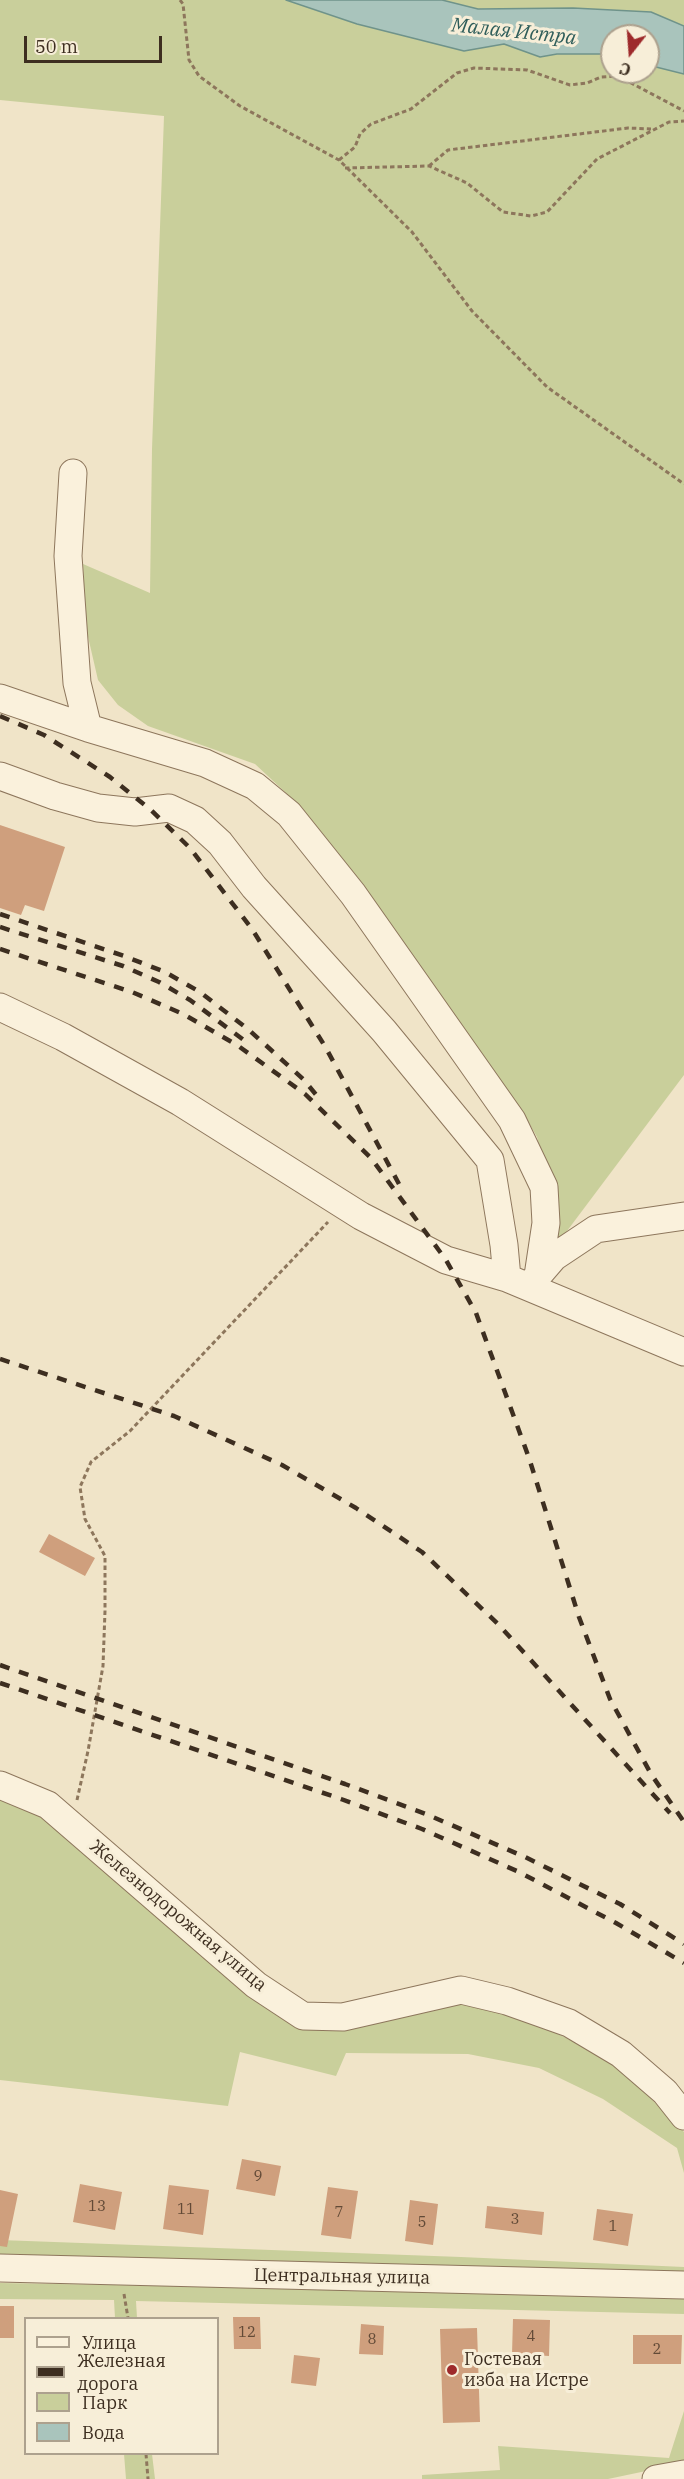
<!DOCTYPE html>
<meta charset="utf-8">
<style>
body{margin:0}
#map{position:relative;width:684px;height:2479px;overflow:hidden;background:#f0e4c8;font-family:"IBM Plex Serif",serif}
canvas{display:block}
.legend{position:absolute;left:24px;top:2317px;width:195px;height:138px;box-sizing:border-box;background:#f7eed8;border:2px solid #ada18e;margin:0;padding:8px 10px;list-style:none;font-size:18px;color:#3d2e20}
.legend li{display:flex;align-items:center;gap:12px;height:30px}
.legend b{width:30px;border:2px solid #ada18e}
.north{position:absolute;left:600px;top:24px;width:60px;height:60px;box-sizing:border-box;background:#f7eed8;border:2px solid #ada18e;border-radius:50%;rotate:197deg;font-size:16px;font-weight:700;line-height:24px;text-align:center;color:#3d2e20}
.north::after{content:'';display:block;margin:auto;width:21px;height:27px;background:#9e2a2b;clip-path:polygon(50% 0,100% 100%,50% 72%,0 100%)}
.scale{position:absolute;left:24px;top:36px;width:138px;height:27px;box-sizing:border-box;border:3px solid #3d2e20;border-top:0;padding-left:8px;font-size:18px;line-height:21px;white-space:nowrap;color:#3d2e20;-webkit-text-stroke:4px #f7eed8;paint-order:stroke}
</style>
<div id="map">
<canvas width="684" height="2479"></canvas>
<ul class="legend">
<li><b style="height:8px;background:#faf1dc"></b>Улица</li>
<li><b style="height:8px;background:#3d2e20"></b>Железная дорога</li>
<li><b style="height:16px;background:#c9cf9b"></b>Парк</li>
<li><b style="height:16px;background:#a9c4bc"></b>Вода</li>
</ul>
<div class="north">С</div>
<div class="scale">50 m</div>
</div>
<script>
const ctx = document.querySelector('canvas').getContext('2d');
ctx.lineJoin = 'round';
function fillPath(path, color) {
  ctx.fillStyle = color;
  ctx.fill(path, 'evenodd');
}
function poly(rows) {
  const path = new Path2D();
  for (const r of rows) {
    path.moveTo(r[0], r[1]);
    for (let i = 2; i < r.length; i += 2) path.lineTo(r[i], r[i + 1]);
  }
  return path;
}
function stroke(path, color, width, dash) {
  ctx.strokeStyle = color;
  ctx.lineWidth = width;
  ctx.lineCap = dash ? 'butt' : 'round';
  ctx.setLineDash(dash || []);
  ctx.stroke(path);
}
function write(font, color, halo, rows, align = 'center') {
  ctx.font = font + ' "IBM Plex Serif",serif';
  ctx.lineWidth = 6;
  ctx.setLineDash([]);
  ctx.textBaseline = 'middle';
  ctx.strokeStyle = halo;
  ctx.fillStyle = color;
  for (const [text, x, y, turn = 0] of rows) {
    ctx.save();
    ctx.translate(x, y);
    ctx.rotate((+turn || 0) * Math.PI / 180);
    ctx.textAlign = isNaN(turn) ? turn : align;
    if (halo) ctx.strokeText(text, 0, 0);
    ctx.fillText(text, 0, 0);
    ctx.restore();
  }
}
fillPath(poly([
 [0,0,286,0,357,24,464,51,504,44,540,57,557,54,612,54,612,72,648,72,648,65,684,74,684,1075,549,1255,547,1176,537,1137,522,1111,317,832,285,792,255,764,148,726,118,705,98,680,86,628,83,564,150,593,152,449,164,116,0,100],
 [442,0,684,0,684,26,651,12,573,8,478,9],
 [0,1791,36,1812,302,2022,474,2000,556,2033,616,2063,684,2132,684,2173,677,2148,603,2099,539,2068,468,2054,346,2053,336,2076,240,2052,228,2106,0,2080],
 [0,2240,461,2257,684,2267,684,2277,0,2261],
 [0,2283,684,2295,684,2314,136,2301,137,2318,115,2318,114,2300,0,2299],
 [684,2411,684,2463,608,2479,422,2479,422,2475,500,2470,498,2446,669,2458],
 [124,2454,152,2454,155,2479,126,2479]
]), '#c9cf9b');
const water = poly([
 [286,0,442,0,478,9,573,8,651,12,684,26,684,74,648,65,648,36,612,36,612,54,557,54,540,57,504,44,464,51,357,24,286,0]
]);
fillPath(water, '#a9c4bc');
stroke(water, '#6f938a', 1.5);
fillPath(poly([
 [0,825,65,847,44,911,25,905,21,915,0,908],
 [49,1534,95,1558,85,1576,39,1552],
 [242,2159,281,2166,275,2196,236,2189],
 [80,2184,122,2192,115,2230,73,2222],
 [169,2185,209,2190,203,2235,163,2229],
 [328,2187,358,2191,351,2239,321,2235],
 [0,2190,18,2194,7,2247,0,2246],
 [410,2200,438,2204,433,2245,405,2241],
 [487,2206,544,2212,542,2235,485,2228],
 [597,2209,633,2214,628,2246,593,2240],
 [0,2306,14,2306,14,2338,0,2338],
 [233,2317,260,2317,261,2349,234,2349],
 [513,2319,550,2320,549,2356,512,2354],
 [361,2324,384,2326,383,2355,359,2354],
 [477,2328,480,2422,443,2423,440,2329],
 [633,2335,682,2335,681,2364,633,2364],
 [294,2355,320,2358,316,2386,291,2383]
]), '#cf9f7d');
const minor = poly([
 [73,473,68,556,77,683,88,728],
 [0,698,88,728,205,763,255,786,289,814,353,894,512,1120,544,1187,546,1223,538,1276],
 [0,776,55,796,98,808,135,812,169,808,195,820,220,843,254,887,384,1031,490,1160,504,1245,507,1278],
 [0,1007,63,1037,180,1102,361,1216,446,1260,507,1278,684,1352],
 [535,1279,554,1257,596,1229,684,1216],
 [0,1785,48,1805,256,1985,303,2016,343,2017,461,1990,507,2001,569,2023,621,2054,665,2092,684,2116],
 [0,2268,684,2285],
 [656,2479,684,2474]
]);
stroke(minor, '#8d765c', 29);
stroke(poly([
 [180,0,183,4,189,60,199,76,240,106,339,160,412,232,472,311,547,387,684,484],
 [339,160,355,147,360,134,371,124,411,109,457,73,474,68,527,70,570,85,587,83,601,77,618,76,684,111],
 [429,166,448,150,628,128,651,129],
 [345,168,429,166,467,183,503,212,531,216,547,212,597,159,669,122,684,121],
 [77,1800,88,1751,103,1666,105,1611,105,1556,85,1519,80,1487,91,1462,130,1431,328,1222],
 [124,2294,128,2318],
 [146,2454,148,2479]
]), '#8d765c', 3, [4.5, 3]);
stroke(minor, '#faf1dc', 27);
stroke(poly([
 [0,716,44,735,110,777,151,810,190,848,252,929,326,1048,399,1184],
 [0,914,124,956,165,972,200,992,249,1030,303,1079,318,1097],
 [0,927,123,966,159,982,190,1000,249,1044],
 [0,949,132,992,183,1014,237,1045,305,1094,371,1158,446,1260,476,1313,529,1458,579,1617,610,1699,651,1774,684,1822],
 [0,1359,174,1416,282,1465,356,1508,422,1552,498,1624,670,1813],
 [0,1665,345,1784,426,1814,525,1857,620,1904,684,1944],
 [0,1683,341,1799,422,1829,519,1872,616,1923,684,1963]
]), '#3d2e20', 4.5, [10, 10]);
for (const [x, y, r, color] of [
 [452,2370,6,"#9e2a2b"]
]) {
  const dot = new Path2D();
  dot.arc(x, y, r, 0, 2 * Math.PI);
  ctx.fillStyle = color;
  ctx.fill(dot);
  stroke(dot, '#f7eed8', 2);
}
write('15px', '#624a37', null, [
 ["9",258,2177],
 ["13",97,2207],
 ["11",186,2210],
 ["7",339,2213],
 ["3",515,2220],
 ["5",422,2223],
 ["1",613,2227],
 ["12",247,2333],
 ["4",531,2337],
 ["8",372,2340],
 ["2",657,2350]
]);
write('18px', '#3d2e20', '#f7eed8', [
 ["Железнодорожная улица",178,1916,40],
 ["Центральная улица",342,2277,1]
]);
write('18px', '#3d2e20', '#f7eed8', [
 ["Гостевая",464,2360],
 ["изба на Истре",464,2381]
], 'left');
write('italic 20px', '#2f5d5a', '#f7eed8', [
 ["Малая Истра",514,32,6]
]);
</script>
